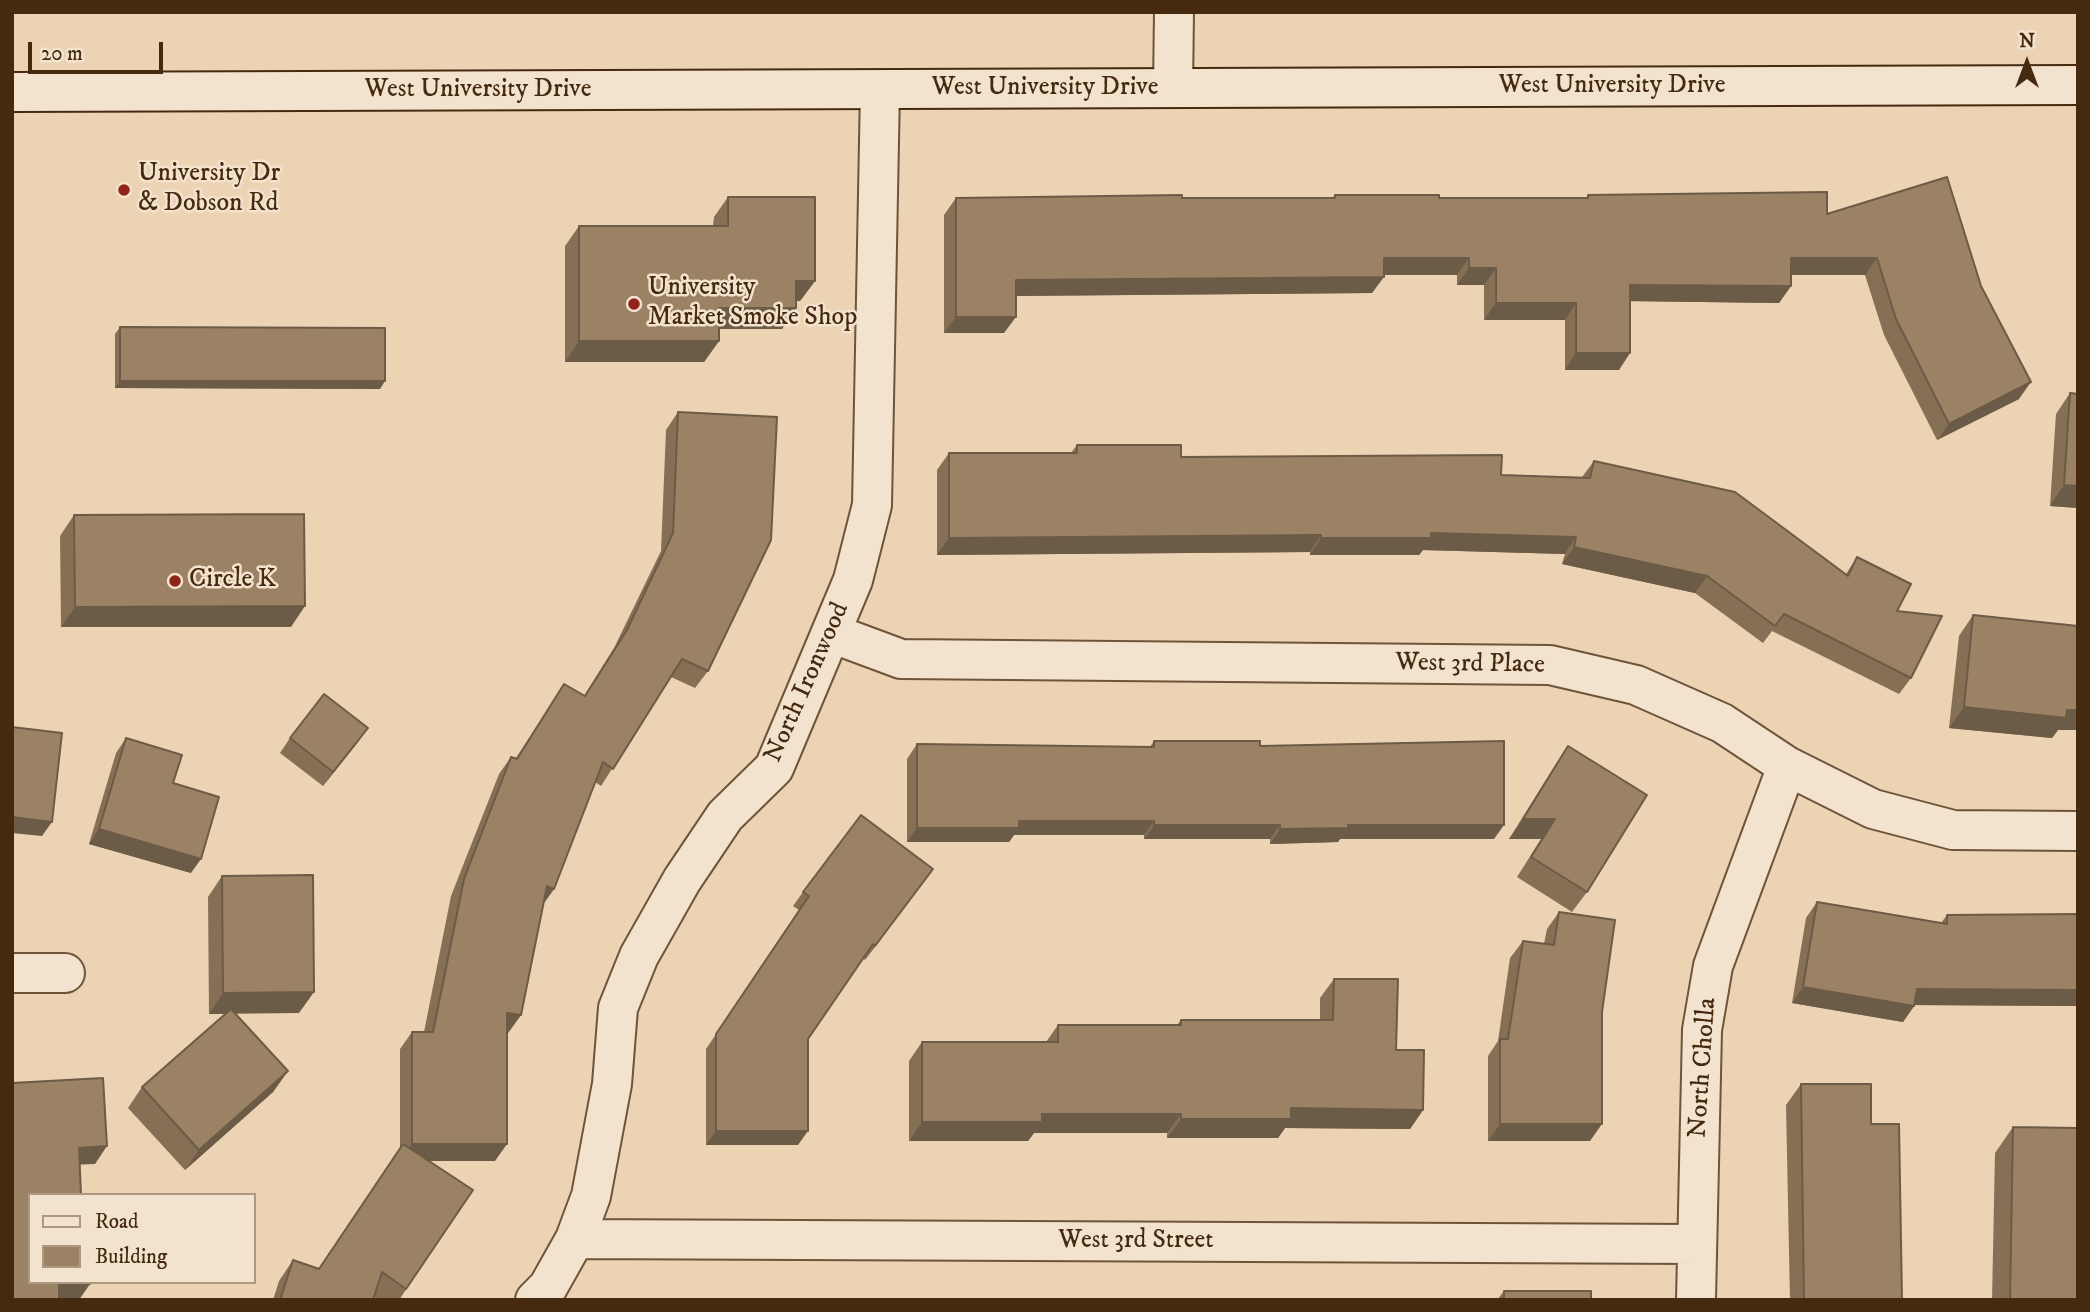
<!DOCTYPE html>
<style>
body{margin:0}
#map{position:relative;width:2090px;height:1312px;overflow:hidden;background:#ebd3b3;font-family:"IM FELL DW Pica",serif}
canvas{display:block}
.frame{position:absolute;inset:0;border:14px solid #452a0f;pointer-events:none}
.legend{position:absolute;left:28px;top:1193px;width:228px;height:91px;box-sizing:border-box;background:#f2e2ce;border:2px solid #ad9882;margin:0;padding:9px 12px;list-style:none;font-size:21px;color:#452a0f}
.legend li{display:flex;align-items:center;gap:14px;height:35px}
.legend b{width:35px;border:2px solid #ad9882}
.north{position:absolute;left:1992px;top:28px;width:70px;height:70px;-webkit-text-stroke:5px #f2e2ce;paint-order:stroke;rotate:0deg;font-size:19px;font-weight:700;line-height:28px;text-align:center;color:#452a0f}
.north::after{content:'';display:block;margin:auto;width:24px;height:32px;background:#452a0f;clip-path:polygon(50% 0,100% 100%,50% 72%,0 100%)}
.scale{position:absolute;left:28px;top:42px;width:135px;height:32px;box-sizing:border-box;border:4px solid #452a0f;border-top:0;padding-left:9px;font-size:21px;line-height:24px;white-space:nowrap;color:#452a0f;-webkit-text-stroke:5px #f2e2ce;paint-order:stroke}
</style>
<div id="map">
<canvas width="2090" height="1312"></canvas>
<div class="frame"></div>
<ul class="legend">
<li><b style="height:9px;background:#f2e2ce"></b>Road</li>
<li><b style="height:19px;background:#9b8264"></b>Building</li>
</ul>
<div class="north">N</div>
<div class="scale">20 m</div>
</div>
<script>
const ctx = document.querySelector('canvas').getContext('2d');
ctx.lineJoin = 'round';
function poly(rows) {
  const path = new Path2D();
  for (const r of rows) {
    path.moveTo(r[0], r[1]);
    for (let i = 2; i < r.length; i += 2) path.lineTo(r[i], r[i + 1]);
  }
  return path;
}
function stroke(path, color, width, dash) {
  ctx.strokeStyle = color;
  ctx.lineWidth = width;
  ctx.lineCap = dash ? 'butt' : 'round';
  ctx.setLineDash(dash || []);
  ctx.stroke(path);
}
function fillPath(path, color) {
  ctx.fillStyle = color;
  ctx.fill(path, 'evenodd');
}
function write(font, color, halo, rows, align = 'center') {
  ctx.font = font + ' "IM FELL DW Pica",serif';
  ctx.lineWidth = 5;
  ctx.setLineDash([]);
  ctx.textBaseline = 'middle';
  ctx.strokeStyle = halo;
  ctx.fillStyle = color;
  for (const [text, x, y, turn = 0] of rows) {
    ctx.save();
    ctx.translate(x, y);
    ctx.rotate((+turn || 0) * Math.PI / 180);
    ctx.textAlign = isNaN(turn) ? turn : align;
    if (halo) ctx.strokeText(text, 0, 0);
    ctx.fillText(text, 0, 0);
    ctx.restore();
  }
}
const street = poly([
 [1173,88,1174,12],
 [831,633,901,659,1550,665,1636,685,1722,723,1787,766,1873,809,1953,830,2078,831],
 [12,973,65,973],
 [575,1239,1697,1244],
 [535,1300,548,1287,575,1239,591,1196,612,1084,618,1008,639,956,682,880,725,816,774,768,853,580,872,505,880,90],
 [1696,1300,1702,1030,1713,966,1787,766]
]);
const secondary = poly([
 [12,92,2078,85]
]);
stroke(street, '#6e5438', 42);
stroke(secondary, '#452a0f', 42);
stroke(street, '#f2e2ce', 38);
stroke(secondary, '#f2e2ce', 38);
fillPath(poly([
 [1335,195,1439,198,1586,198,1588,195,1827,214,1981,286,2019,399,1937,440,1884,335,1865,275,1791,275,1791,286,1779,303,1630,301,1619,370,1565,370,1565,320,1484,320,1484,285,1457,285,1457,275,1384,275,1372,293,1016,296,1004,333,944,333,944,215,956,198,1332,198],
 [728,197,815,281,800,301,796,301,796,308,782,329,719,329,719,341,704,362,565,362,565,246,579,226,713,226,714,217],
 [120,327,380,389,115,388,115,334],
 [2070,393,2078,394,2078,508,2050,506,2056,414],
 [678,412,708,671,695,688,671,677,601,786,595,782,554,889,543,904,521,1015,508,1033,507,1033,495,1161,430,1161,473,1190,399,1300,378,1300,374,1297,373,1300,273,1300,279,1281,293,1260,319,1268,400,1148,400,1049,412,1032,424,1032,451,896,499,774,511,757,516,758,564,684,584,696,614,648,661,551,666,430],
 [1077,445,1181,457,1501,475,1582,477,1594,461,1846,574,1857,557,1897,611,1911,678,1899,694,1772,631,1763,643,1695,593,1562,564,1565,554,1423,550,1419,555,1310,555,1310,552,937,555,937,470,949,453,1071,453],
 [74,515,291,627,61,627,60,536],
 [1973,615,2078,730,2058,730,2052,738,1949,728,1959,636],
 [126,738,173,783,191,873,89,844,116,753],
 [290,738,358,742,323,786,280,753],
 [1154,741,1260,746,1494,839,1340,839,1338,842,1270,844,1270,839,1144,839,1144,835,1014,835,1009,842,907,842,907,759,917,744,1150,747],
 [1568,746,1587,892,1572,912,1517,877,1541,839,1509,839,1554,767],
 [222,876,299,1013,235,1013,288,1071,273,1092,185,1170,128,1108,142,1087,226,1014,209,1014,208,897],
 [923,883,865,960,863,958,808,1039,798,1145,706,1145,706,1049,799,910,793,906,803,892],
 [1817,902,1941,923,1947,915,2078,914,2078,1006,1915,1005,1903,1022,1792,1003,1806,918],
 [1559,912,1602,1012,1590,1141,1488,1141,1488,1056,1498,1041,1510,958,1523,941,1544,944,1547,929],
 [1334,979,1396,1050,1423,1110,1410,1129,1285,1128,1278,1138,1167,1138,1167,1133,1034,1133,1028,1141,909,1141,909,1061,922,1042,1046,1042,1058,1025,1177,1025,1181,1020,1320,1020,1320,998],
 [1801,1084,1871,1124,1902,1300,1790,1300,1786,1105],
 [2013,1127,2078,1300,1992,1300,1995,1153],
 [1504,1291,1591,1300,1497,1300]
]), '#857056');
fillPath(poly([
 [1384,258,1469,258,1457,275,1372,275],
 [1791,258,1877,258,1865,275,1779,275],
 [1469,268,1496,268,1484,285,1457,285],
 [1384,277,1372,293,1004,296,1016,280],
 [796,281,815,281,800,301,782,301],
 [1630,285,1791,286,1779,303,1619,301],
 [1496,303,1576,303,1565,320,1484,320],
 [719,308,796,308,782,329,704,329],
 [956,317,1016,317,1004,333,944,333],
 [579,341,719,341,704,362,565,362],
 [1576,353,1630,353,1619,370,1565,370],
 [120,381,385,381,380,389,115,388],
 [2031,382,2019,399,1937,440,1949,424],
 [2064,485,2078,486,2078,508,2050,506],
 [1431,533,1576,537,1565,554,1423,550,1419,555,1310,555,1321,538],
 [1321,535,1310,552,937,555,949,538],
 [1574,547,1707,576,1695,593,1562,564],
 [305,606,291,627,61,627,75,607],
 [1964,707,2078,710,2078,730,2058,730,2052,738,1949,728],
 [368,728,358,742,323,786,333,772],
 [12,817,52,822,42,836,12,833],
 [1523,819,1555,819,1541,839,1509,839],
 [1019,821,1154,821,1144,835,1014,835,1009,842,907,842,917,828],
 [1154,825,1280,825,1270,839,1144,839],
 [1348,825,1504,825,1494,839,1340,839,1338,842,1270,844,1280,829],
 [99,829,201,859,191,873,89,844],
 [933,869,923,883,865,960,875,946],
 [547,886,554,889,542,906],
 [1803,987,2078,990,2078,1006,1908,1005,1914,1006,1903,1022,1792,1003],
 [314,992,299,1013,209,1014,223,993],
 [507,1013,521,1015,508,1033,495,1030],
 [288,1071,273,1092,185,1170,199,1150],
 [1291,1108,1423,1110,1410,1129,1285,1128,1278,1138,1167,1138,1181,1119],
 [1042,1114,1181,1114,1167,1133,1034,1133,1028,1141,909,1141,922,1122],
 [1500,1124,1602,1124,1590,1141,1488,1141],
 [716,1131,808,1131,798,1145,706,1145],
 [412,1144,507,1144,495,1161,400,1161],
 [107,1146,95,1164,67,1165,79,1148],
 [59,1284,90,1284,79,1300,48,1300]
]), '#6c5b46');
const building = poly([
 [1947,177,1981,286,2031,382,1949,424,1896,319,1877,258,1791,258,1791,286,1630,285,1630,353,1576,353,1576,303,1496,303,1496,268,1469,268,1469,258,1384,258,1384,277,1016,280,1016,317,956,317,956,198,1182,195,1182,198,1335,198,1335,195,1439,195,1439,198,1588,198,1588,195,1827,192,1827,214,1947,177],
 [728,197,815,197,815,281,796,281,796,308,719,308,719,341,579,341,579,226,728,226,728,197],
 [120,327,385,328,385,381,120,381,120,327],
 [2070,393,2078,394,2078,486,2064,485,2070,393],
 [678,412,777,417,771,540,708,671,682,659,613,769,603,762,554,889,547,886,521,1015,507,1013,507,1144,412,1144,412,1032,433,1032,464,879,511,757,517,759,564,684,585,696,627,630,673,533,678,412],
 [1077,445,1181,445,1181,457,1502,455,1501,475,1590,478,1594,461,1735,492,1848,576,1857,557,1911,584,1897,611,1942,616,1911,678,1784,614,1775,626,1707,576,1574,547,1576,537,1431,533,1431,538,1321,538,1321,535,949,538,949,453,1077,453,1077,445],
 [304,514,305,606,75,607,74,515,304,514],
 [1973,615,2078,626,2078,710,2067,710,2066,718,1964,707,1973,615],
 [324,694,368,728,333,772,290,738,324,694],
 [12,727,62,733,52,822,12,817,12,727],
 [126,738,182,755,173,783,219,797,201,859,99,829,126,738],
 [1154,741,1260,741,1260,746,1504,741,1504,825,1348,825,1348,828,1280,829,1280,825,1154,825,1154,821,1019,821,1019,828,917,828,917,744,1154,747,1154,741],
 [1568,746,1647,795,1587,892,1531,857,1555,819,1523,819,1568,746],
 [861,815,933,869,875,946,873,944,808,1039,808,1131,716,1131,716,1034,809,896,803,892,861,815],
 [313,875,314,992,223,993,222,876,313,875],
 [1817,902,1947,924,1947,915,2078,914,2078,990,1917,989,1914,1006,1803,987,1817,902],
 [1559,912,1615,920,1602,1012,1602,1124,1500,1124,1500,1039,1508,1039,1523,941,1554,945,1559,912],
 [1334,979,1398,979,1396,1050,1424,1050,1423,1110,1291,1108,1291,1119,1181,1119,1181,1114,1042,1114,1042,1122,922,1122,922,1042,1058,1042,1058,1025,1181,1025,1181,1020,1333,1020,1334,979],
 [231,1009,288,1071,199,1150,142,1087,231,1009],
 [103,1078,107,1146,79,1148,81,1195,30,1195,30,1282,90,1282,90,1284,59,1284,59,1300,12,1300,12,1083,103,1078],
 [1801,1084,1871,1084,1871,1124,1899,1124,1902,1300,1804,1300,1801,1084],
 [2013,1127,2078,1128,2078,1300,2010,1300,2013,1127],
 [403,1144,473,1190,406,1289,382,1272,373,1300,280,1300,293,1260,319,1269,403,1144],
 [1504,1291,1591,1291,1591,1300,1504,1300,1504,1291]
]);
fillPath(building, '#9b8264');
stroke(building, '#6c5b46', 2);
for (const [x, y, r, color] of [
 [124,190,7,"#8f2418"],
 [634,304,7,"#8f2418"],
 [175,581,7,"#8f2418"]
]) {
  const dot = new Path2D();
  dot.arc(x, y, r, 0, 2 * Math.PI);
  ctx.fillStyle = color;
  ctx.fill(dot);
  stroke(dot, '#f2e2ce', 2.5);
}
write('26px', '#452a0f', '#f2e2ce', [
 ["West University Drive",1612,87],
 ["West University Drive",1045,89],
 ["West University Drive",478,91],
 ["West 3rd Place",1470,665,1],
 ["North Ironwood",808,683,-66],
 ["North Cholla",1704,1068,-86],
 ["West 3rd Street",1136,1242]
]);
write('26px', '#452a0f', '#f2e2ce', [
 ["University Dr",138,175],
 ["& Dobson Rd",138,205],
 ["University",648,289],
 ["Market Smoke Shop",648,319],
 ["Circle K",189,581]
], 'left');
</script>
